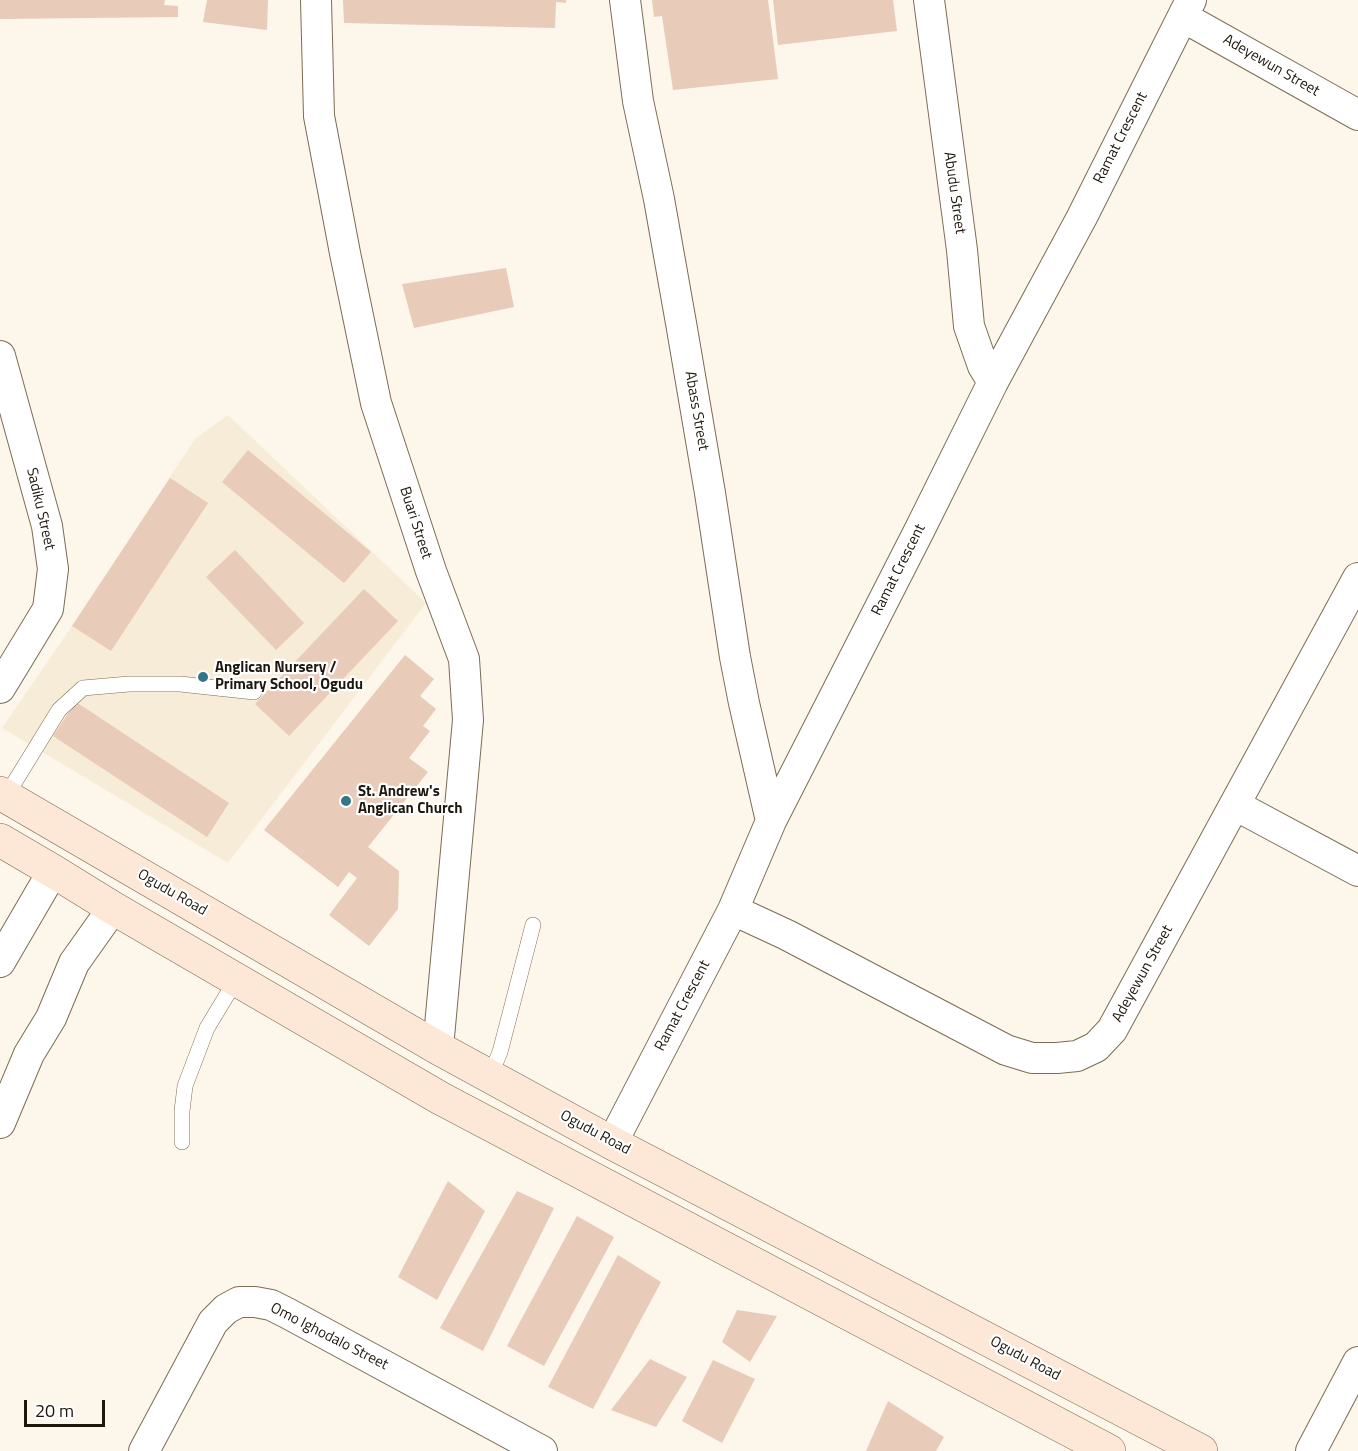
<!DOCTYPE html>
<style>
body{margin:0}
#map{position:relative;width:1358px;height:1451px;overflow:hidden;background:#fdf6eb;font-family:"Titillium Web",sans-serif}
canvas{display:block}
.scale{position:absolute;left:24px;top:1400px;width:81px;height:27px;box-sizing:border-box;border:3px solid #1d170d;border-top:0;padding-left:8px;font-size:18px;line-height:21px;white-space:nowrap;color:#1d170d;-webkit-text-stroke:4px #fff;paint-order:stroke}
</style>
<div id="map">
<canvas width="1358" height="1451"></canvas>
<div class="scale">20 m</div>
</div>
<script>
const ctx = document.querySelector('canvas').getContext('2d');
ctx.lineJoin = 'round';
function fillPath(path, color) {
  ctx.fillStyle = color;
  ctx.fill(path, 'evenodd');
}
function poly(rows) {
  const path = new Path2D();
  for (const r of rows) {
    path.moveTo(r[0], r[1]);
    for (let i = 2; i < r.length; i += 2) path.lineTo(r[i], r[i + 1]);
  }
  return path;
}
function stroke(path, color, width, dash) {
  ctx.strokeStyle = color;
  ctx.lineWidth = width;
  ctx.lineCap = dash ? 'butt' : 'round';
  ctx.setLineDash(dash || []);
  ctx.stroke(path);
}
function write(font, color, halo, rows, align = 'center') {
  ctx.font = font + ' "Titillium Web",sans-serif';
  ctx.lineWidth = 4.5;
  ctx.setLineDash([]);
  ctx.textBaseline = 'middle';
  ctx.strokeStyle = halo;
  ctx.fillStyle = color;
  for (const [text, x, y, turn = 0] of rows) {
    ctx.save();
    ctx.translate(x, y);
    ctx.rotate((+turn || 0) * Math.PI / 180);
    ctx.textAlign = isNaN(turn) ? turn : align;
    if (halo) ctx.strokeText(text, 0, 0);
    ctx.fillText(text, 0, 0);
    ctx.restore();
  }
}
fillPath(poly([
 [228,415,426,603,228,863,2,728,72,626,195,439]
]), '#f7ecd7');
fillPath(poly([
 [0,0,165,0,164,5,178,6,178,17,0,19],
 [207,0,268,0,267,30,203,22],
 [343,0,566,0,566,3,556,2,555,28,344,23],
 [652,0,768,0,778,79,673,90,662,16,654,17],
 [773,0,893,0,897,31,778,45],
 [506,268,514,307,414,328,402,284],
 [248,450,371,552,344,583,222,482],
 [170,478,208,503,111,651,72,626],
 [235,550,304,623,276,650,206,577],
 [364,589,398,621,289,736,255,704],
 [405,655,434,679,420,696,436,709,423,726,430,731,409,758,428,772,368,847,399,871,398,909,369,946,329,915,357,878,349,872,338,887,264,830],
 [76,702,229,803,207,837,53,736],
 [448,1181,485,1211,437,1300,398,1277],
 [517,1191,554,1208,483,1351,440,1328],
 [577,1216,614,1237,544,1366,507,1346],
 [618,1255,661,1282,593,1409,548,1387],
 [737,1310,777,1316,750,1362,722,1342],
 [650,1359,687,1377,656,1427,611,1410],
 [713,1360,755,1379,722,1443,682,1421],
 [888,1401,944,1437,936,1451,866,1451]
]), '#e8cbb8');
const lane = poly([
 [6,796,59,710,83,688,129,684,180,684,254,692],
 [490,1076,500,1052,533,925],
 [182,1142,182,1111,185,1086,207,1028,236,980]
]);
const street = poly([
 [316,0,319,116,345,253,376,403,431,571,464,659,468,720,438,1048],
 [625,0,638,101,659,199,681,323,710,493,735,657,744,703,771,821],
 [929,0,962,250,969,326,983,366,993,382],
 [1183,17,1358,115],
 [0,356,47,526,53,569,48,609,0,688],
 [1235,805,1358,871],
 [733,910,787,935,1006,1050,1032,1058,1057,1058,1077,1056,1096,1047,1112,1030,1358,578],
 [0,962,53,871],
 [0,1123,29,1054,51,1018,74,963,113,908],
 [612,1143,733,910,771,821,920,529,993,382,1082,217,1191,0],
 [144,1451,213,1322,226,1309,239,1302,255,1302,271,1305,287,1313,542,1451],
 [1311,1451,1358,1362]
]);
const secondary = poly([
 [0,793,438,1048,612,1143,1201,1451],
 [0,840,53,871,113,908,440,1098,1109,1451]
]);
stroke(lane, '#7c6c53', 16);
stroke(street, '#7c6c53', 32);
stroke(secondary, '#7c6c53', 34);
stroke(lane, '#fff', 15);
stroke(street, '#fff', 30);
stroke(secondary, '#fde7d6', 33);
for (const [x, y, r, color] of [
 [203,677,6,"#347588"],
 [346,801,6,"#347588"]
]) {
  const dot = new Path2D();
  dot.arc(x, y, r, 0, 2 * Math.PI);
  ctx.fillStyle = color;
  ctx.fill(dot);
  stroke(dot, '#fff', 2);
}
write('15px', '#1d170d', '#fff', [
 ["Adeyewun Street",1271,66,30],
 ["Ramat Crescent",1121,138,-63],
 ["Abudu Street",954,193,82],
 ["Abass Street",696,411,80],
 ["Sadiku Street",40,509,77],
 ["Buari Street",415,523,72],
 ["Ramat Crescent",899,570,-63],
 ["Ogudu Road",172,893,30],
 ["Adeyewun Street",1143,974,-61],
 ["Ramat Crescent",683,1006,-62],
 ["Ogudu Road",595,1133,28],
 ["Omo Ighodalo Street",329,1337,27],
 ["Ogudu Road",1025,1359,28]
]);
write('bold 15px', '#1d170d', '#fff', [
 ["Anglican Nursery /",215,668],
 ["Primary School, Ogudu",215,685],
 ["St. Andrew's",358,792],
 ["Anglican Church",358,809]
], 'left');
</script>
